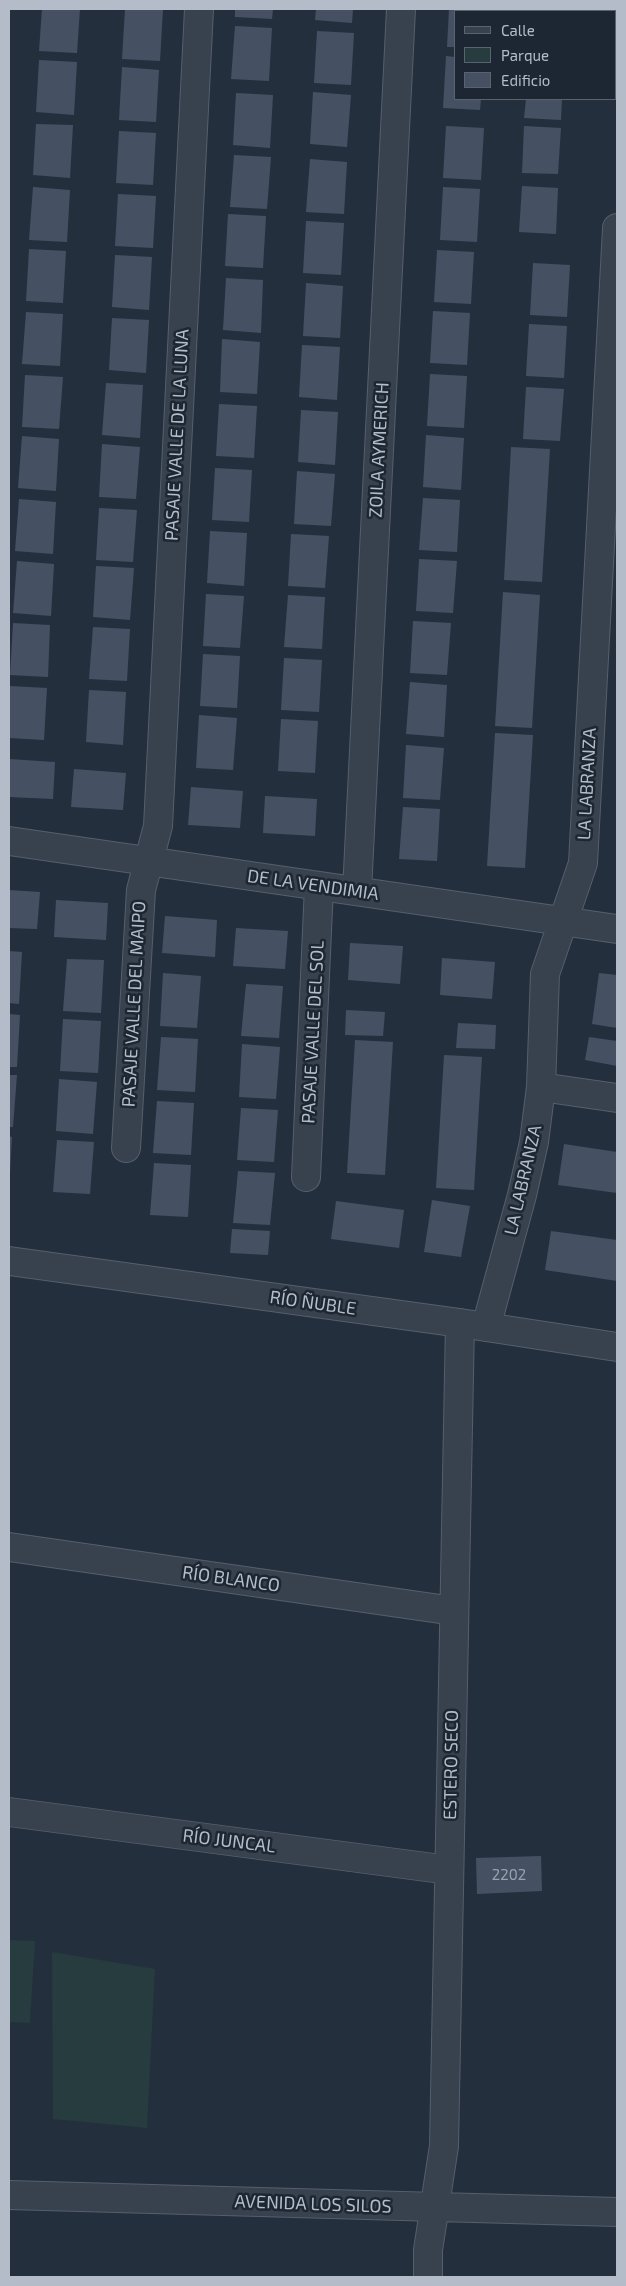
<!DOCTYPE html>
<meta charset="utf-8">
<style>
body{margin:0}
#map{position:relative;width:626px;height:2286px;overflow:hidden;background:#242f3e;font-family:"Exo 2",sans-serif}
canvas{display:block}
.frame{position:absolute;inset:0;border:10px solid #b4bcc9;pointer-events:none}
.legend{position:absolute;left:454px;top:10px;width:162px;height:90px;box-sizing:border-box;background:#1d2633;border:1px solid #59626f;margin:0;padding:6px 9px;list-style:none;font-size:15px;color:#b4bcc9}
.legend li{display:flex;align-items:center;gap:10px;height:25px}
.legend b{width:25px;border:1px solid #59626f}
</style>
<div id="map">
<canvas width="626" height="2286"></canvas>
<div class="frame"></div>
<ul class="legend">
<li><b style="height:6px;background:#38414e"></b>Calle</li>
<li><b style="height:14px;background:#263c3f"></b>Parque</li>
<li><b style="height:14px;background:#455162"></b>Edificio</li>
</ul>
</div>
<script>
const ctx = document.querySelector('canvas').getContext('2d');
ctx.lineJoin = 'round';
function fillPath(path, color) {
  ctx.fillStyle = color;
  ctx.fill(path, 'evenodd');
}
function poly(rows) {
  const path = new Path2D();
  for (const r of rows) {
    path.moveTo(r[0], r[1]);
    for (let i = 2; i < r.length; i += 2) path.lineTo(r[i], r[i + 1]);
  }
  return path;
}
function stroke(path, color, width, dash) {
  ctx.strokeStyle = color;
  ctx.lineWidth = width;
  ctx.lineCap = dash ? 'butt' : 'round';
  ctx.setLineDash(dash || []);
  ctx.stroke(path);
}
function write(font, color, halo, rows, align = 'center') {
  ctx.font = font + ' "Exo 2",sans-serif';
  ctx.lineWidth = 5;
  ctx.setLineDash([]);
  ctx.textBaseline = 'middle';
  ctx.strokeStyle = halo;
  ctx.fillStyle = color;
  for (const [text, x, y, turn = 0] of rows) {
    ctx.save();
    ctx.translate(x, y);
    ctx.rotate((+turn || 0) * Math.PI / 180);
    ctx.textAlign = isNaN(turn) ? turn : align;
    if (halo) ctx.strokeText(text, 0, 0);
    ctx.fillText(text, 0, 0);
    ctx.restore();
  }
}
fillPath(poly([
 [9,1940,35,1941,30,2023,9,2022],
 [52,1952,155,1969,147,2128,53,2119]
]), '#263c3f');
fillPath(poly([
 [42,9,80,9,77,53,39,51],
 [125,9,163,9,160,61,122,59],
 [235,9,273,9,272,19,235,17],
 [316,9,353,9,352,23,315,20],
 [449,9,487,9,487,11,455,11,455,47,447,47],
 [235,26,272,28,269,81,231,79],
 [317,31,354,33,351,85,314,83],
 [446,56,455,57,455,99,481,99,480,110,443,108],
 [39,60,77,62,74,115,36,112],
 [122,67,159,70,156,122,119,120],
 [313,92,351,95,347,147,310,144],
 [236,93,273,95,270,148,233,145],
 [526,99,562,99,561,120,524,118],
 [36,124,73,125,70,178,33,175],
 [446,126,484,128,481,180,443,178],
 [524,126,561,128,558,174,522,173],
 [119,131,156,133,153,185,116,183],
 [234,155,271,157,267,209,230,207],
 [310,159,347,162,344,214,306,212],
 [522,186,558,188,556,234,519,232],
 [33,187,70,190,67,242,29,240],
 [443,187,480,189,477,242,440,240],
 [118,194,156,196,153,248,115,246],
 [228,214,266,216,263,268,225,266],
 [306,221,344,223,341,275,303,273],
 [29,249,66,251,63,303,26,301],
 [437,250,474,252,471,304,434,302],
 [115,255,152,257,149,310,112,307],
 [533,263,570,265,567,317,530,315],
 [226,278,263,280,261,333,223,330],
 [306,283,343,286,340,338,303,336],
 [433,311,470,313,467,365,430,363],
 [26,312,63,314,60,366,22,364],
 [112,318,149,320,146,373,109,370],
 [529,324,567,326,564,378,526,376],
 [222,339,260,342,257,394,220,392],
 [302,345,340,347,337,400,299,397],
 [430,374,467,376,464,428,427,426],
 [25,375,63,377,59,429,22,427],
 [106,383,143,385,140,438,102,435],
 [526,387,564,389,560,441,523,439],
 [219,404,257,406,254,458,216,456],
 [301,410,338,412,335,465,298,462],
 [426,435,464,438,461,490,423,487],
 [22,436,59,439,56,491,18,488],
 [102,444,140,447,136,499,99,497],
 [511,447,550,449,542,582,504,580],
 [215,468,252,470,249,522,212,520],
 [297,471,335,474,331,526,294,524],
 [423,498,460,500,457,552,419,550],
 [19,499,56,502,53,554,15,551],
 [99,508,137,510,133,562,96,560],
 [210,531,247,533,244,586,207,583],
 [291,534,329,536,325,588,288,586],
 [419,559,457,561,453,613,416,611],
 [17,561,54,564,51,616,13,613],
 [96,566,134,568,130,620,93,617],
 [503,592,540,595,532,728,495,726],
 [206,594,244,596,240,648,203,646],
 [288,595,325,597,322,649,284,647],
 [413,621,451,623,447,675,410,673],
 [13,623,50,625,48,677,10,675],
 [93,627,130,629,127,681,89,679],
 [203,654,240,656,237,708,200,706],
 [284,658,322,660,319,712,281,710],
 [410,682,447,685,444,737,406,734],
 [10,686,47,688,44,740,9,738],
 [89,690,126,692,123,745,86,742],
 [199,715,237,718,233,770,196,768],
 [281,719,318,721,315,773,278,771],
 [495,733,533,735,525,868,487,866],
 [406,745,444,748,440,800,403,798],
 [9,759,55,762,53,799,9,797],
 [74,769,126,773,123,810,71,807],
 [191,787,243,791,240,828,188,825],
 [265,796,317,799,315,836,263,833],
 [403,807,440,809,437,861,399,859],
 [9,890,40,892,37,929,9,928],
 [56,900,108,903,106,940,54,937],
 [165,916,217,920,215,957,162,953],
 [236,928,288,931,285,969,233,966],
 [350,943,403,946,400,984,348,980],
 [9,951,22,952,19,1004,9,1003],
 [442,958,495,962,492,999,440,995],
 [67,959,104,960,101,1013,63,1011],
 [163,973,201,976,197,1028,160,1026],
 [599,973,617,975,617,1028,592,1024],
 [246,984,283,986,279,1038,241,1036],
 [346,1010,385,1012,383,1036,345,1035],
 [9,1014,20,1015,17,1067,9,1067],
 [63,1019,101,1021,98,1073,60,1071],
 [458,1023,496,1025,495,1049,456,1048],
 [161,1037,198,1039,195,1092,157,1090],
 [589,1037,617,1041,617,1066,585,1060],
 [355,1040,393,1042,385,1175,347,1173],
 [242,1044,280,1047,276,1099,239,1097],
 [444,1055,482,1057,474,1190,436,1188],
 [9,1075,17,1075,13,1127,9,1127],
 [59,1079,97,1082,93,1134,56,1131],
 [157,1101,194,1103,191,1155,153,1153],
 [241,1108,278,1110,274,1162,237,1160],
 [9,1136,12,1137,10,1173,9,1172],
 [57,1140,94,1142,90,1194,53,1192],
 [564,1144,617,1152,617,1193,558,1185],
 [154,1163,191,1165,188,1217,150,1215],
 [238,1171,275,1173,270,1225,233,1223],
 [432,1200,470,1206,461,1257,424,1252],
 [336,1201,404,1210,399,1248,331,1239],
 [232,1229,270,1231,268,1255,230,1253],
 [551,1231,617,1240,617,1281,545,1270],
 [541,1856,542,1891,477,1894,476,1858]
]), '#455162');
const minor = poly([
 [9,841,617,929],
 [357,891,401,9],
 [541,1087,617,1098],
 [126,1148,141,890,158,826,199,9],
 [306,1177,319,886],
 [9,1261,460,1323,617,1347],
 [486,1327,522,1195,534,1142,541,1087,545,974,583,863,617,228],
 [9,1547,454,1611],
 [9,1812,449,1870],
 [9,2195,617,2212],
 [428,2277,428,2250,444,2146,460,1323]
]);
stroke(minor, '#565f6c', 30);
stroke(minor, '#38414e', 28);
write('15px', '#98a1af', null, [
 ["2202",509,1875]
]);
write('18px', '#b4bcc9', '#1d2633', [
 ["PASAJE VALLE DE LA LUNA",177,435,-87],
 ["ZOILA AYMERICH",379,450,-87],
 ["LA LABRANZA",587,784,-87],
 ["DE LA VENDIMIA",313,885,8],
 ["PASAJE VALLE DEL MAIPO",134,1004,-87],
 ["PASAJE VALLE DEL SOL",313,1032,-87],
 ["LA LABRANZA",523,1180,-77],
 ["RÍO ÑUBLE",313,1303,8],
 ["RÍO BLANCO",231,1579,8],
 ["ESTERO SECO",451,1765,-89],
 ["RÍO JUNCAL",229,1841,7],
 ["AVENIDA LOS SILOS",313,2204,2]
]);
</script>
